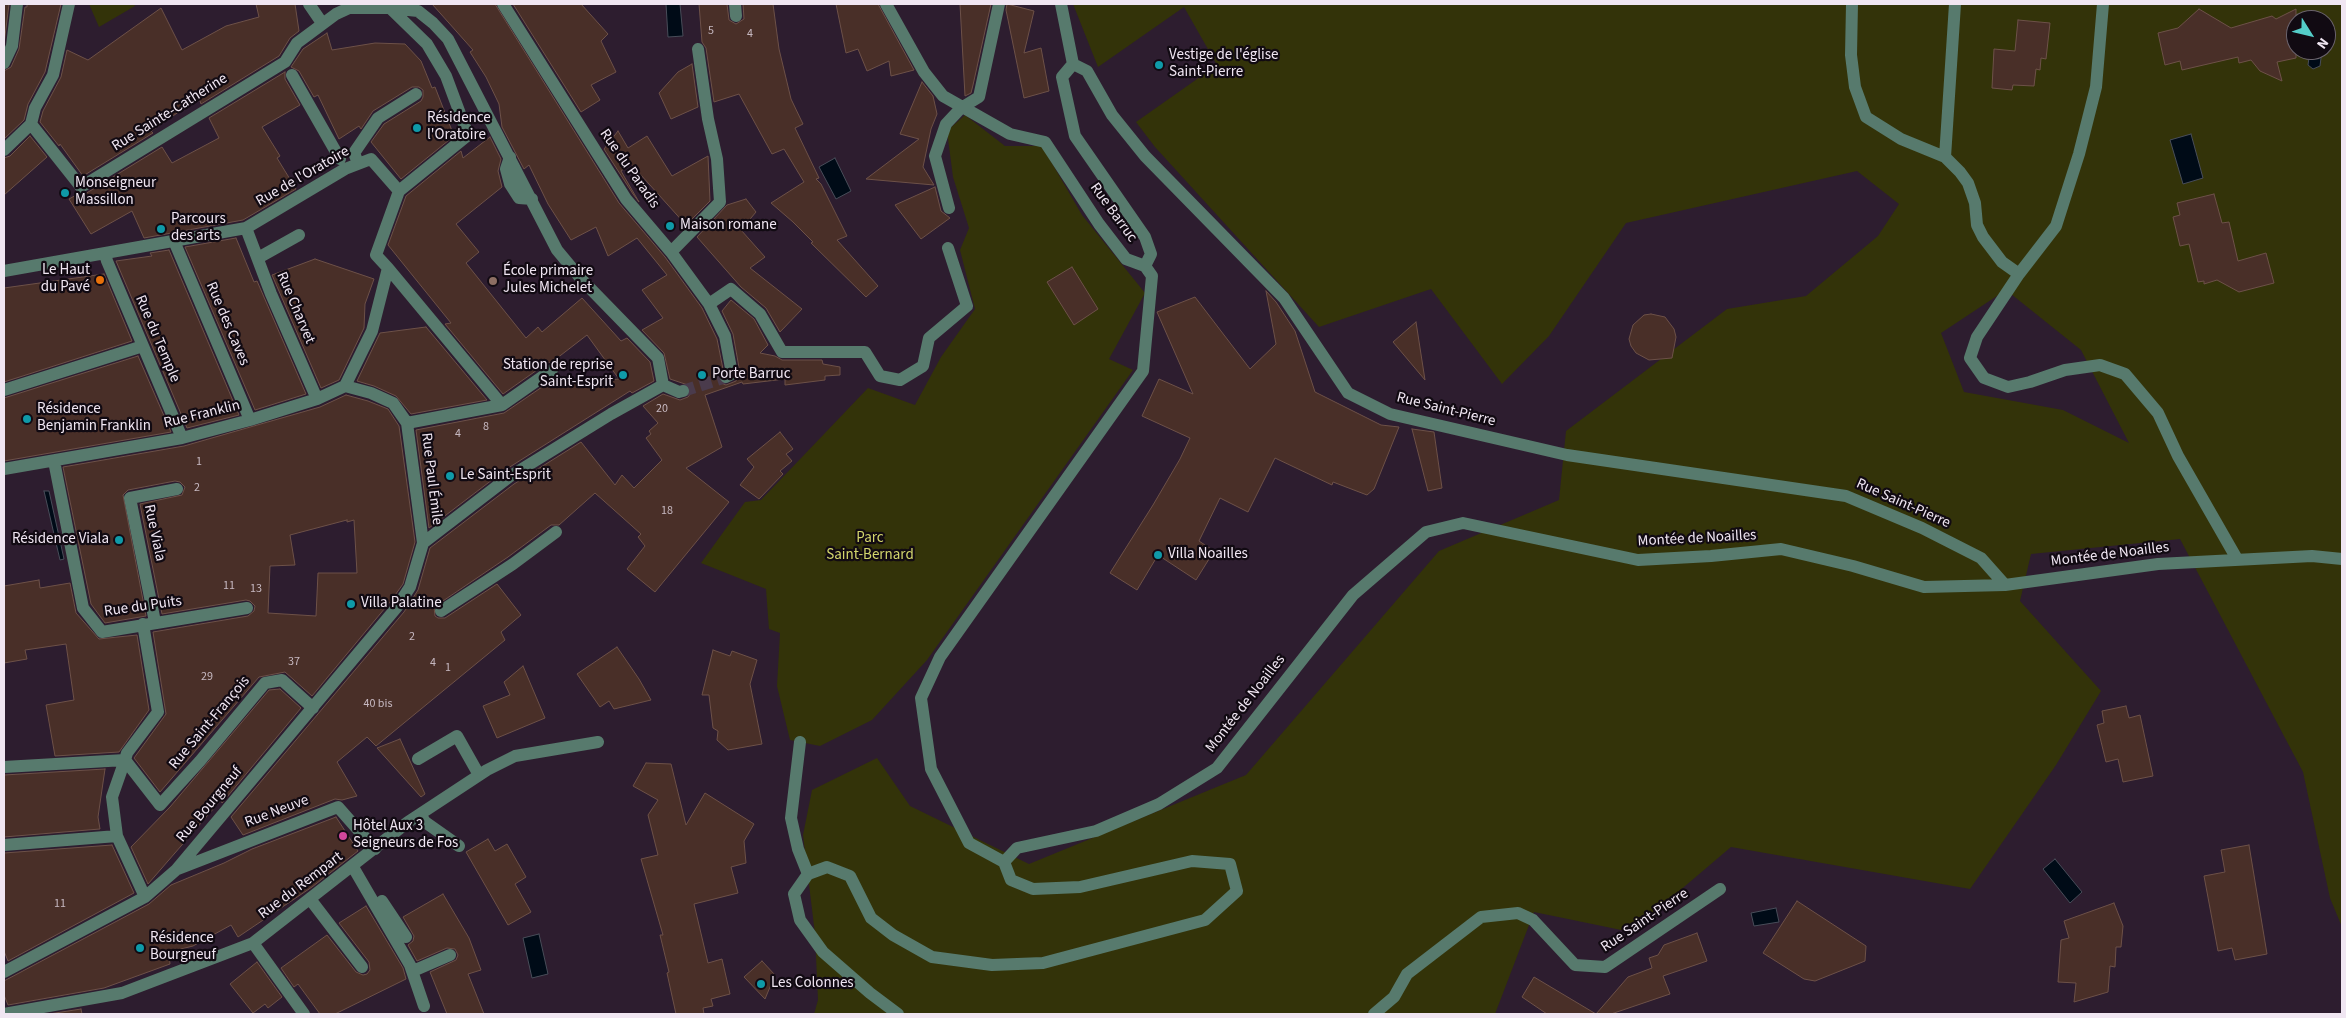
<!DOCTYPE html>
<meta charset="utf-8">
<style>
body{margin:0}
#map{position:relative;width:2346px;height:1018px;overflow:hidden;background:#2d1d2f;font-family:"Source Sans 3",sans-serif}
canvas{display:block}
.frame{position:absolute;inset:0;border:5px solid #f0e6f2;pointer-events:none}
.north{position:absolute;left:2286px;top:10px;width:50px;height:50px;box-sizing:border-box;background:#110a12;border:1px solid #6a626c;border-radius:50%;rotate:126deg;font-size:14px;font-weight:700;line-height:20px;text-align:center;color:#f0e6f2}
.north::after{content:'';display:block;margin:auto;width:18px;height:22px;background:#54cdc8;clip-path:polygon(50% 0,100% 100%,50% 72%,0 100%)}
</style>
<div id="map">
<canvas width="2346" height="1018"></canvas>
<div class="frame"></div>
<div class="north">N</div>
</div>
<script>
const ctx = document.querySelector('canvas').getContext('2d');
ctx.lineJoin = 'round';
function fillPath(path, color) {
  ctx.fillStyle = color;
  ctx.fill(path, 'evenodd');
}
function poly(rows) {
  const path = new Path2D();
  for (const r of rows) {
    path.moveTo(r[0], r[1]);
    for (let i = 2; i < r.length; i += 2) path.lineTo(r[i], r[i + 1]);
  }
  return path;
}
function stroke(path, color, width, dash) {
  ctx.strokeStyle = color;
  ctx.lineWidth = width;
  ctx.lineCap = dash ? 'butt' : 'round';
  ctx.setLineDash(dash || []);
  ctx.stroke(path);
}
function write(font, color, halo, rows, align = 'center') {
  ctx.font = font + ' "Source Sans 3",sans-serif';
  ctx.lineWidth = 4.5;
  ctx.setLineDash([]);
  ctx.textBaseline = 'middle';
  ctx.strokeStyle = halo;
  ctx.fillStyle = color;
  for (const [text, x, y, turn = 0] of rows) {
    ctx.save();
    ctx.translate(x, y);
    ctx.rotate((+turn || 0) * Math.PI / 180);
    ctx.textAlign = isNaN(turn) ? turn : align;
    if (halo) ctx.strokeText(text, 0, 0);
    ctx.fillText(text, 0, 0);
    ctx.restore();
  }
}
fillPath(poly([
 [89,4,134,4,135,6,99,27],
 [1073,4,2342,4,2342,927,2330,898,2303,772,2180,539,2031,554,2020,601,2101,691,2056,765,1970,889,1731,847,1631,932,1534,912,1495,1014,814,1014,818,1000,815,934,803,835,812,790,877,758,910,806,1029,864,1246,775,1439,551,1559,500,1566,431,1727,309,1806,296,1878,236,1899,204,1857,171,1626,223,1549,336,1502,384,1431,289,1319,327,1155,147,1136,122,1217,65,1184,7,1098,67],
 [2296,20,2326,20,2326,50,2296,50],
 [2006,290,2081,350,2129,443,2063,410,1964,392,1941,333],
 [965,115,1005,146,1042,146,1082,215,1145,293,1109,359,1133,370,927,660,872,720,820,746,790,740,777,686,780,633,769,629,766,589,701,563,745,502,761,500,868,388,915,405,941,357,975,309,960,250,969,228,953,177,947,131]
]), '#333309');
const water = poly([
 [666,4,680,4,683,36,668,37,666,4],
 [2310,50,2322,50,2320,66,2313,69,2308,65,2310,50],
 [2191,134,2203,178,2183,184,2170,140,2191,134],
 [835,158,851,191,836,199,819,167,835,158],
 [44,491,49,491,64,559,60,560,44,491],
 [2055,859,2082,892,2070,903,2043,869,2055,859],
 [1776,908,1779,922,1754,926,1751,913,1776,908],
 [539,934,548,974,532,978,523,938,539,934]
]);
fillPath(water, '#000b17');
stroke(water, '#484d59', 1);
const building = poly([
 [4,4,9,4,4,44,4,4],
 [27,4,61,4,45,72,28,104,24,120,4,139,4,71,11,67,19,49,25,7,27,7,27,4],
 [256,4,295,4,299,31,290,38,279,56,201,104,199,98,151,131,153,133,83,176,60,144,59,146,40,122,43,111,61,77,67,50,88,60,161,8,182,50,226,26,259,17,256,4],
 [432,4,495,4,619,203,665,257,702,308,717,339,723,369,718,376,721,383,726,385,736,381,740,373,733,334,722,311,731,300,754,319,768,345,760,353,775,356,782,360,822,360,823,364,840,367,840,375,825,376,825,380,785,385,785,379,743,384,742,382,705,395,722,447,686,468,729,502,655,592,627,569,645,546,638,537,641,534,595,493,559,525,551,525,508,557,434,607,435,616,438,618,445,618,497,584,521,615,501,632,505,640,376,746,367,737,337,762,357,796,342,800,335,799,243,835,231,817,404,612,418,590,430,548,514,484,581,442,615,485,622,475,634,488,662,460,646,438,651,434,649,431,658,423,643,406,663,394,680,400,688,397,691,393,688,385,670,379,664,353,642,330,663,318,642,290,667,275,637,238,608,256,596,227,571,240,548,204,529,165,524,169,502,127,499,104,486,77,470,52,473,50,432,4],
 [513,4,581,4,608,34,601,41,616,72,591,85,600,100,581,112,513,4],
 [699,4,727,4,729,20,736,24,744,19,743,4,773,4,779,49,791,99,803,124,795,128,819,178,816,179,821,184,847,236,837,240,878,286,866,297,811,243,813,242,793,222,771,203,804,182,784,149,772,154,739,94,714,102,706,48,702,42,699,4],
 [836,4,878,4,914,70,891,76,889,61,867,71,858,49,846,53,836,4],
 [960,4,991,4,973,85,971,93,965,96,960,4],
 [1007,4,1034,11,1024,53,1041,48,1049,91,1024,98,1006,10,1007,4],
 [2199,9,2231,28,2272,16,2276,19,2296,9,2296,58,2277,62,2282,81,2260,71,2251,60,2239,63,2238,57,2182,70,2180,61,2165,65,2158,33,2178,28,2199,9],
 [2018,20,2050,23,2046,59,2041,58,2040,70,2036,69,2034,86,2013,85,2012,90,1992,88,1994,49,2015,51,2018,20],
 [327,33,332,50,375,43,405,44,421,61,432,88,435,87,454,136,401,179,371,142,384,124,421,101,423,97,423,90,419,87,412,87,373,111,361,129,359,126,339,139,318,95,314,97,299,71,291,67,303,49,327,33],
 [692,64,698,107,671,119,659,93,678,72,692,64],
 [285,72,285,79,300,105,262,127,280,156,277,158,296,189,243,220,144,238,132,211,91,234,69,199,78,194,85,194,162,147,172,163,219,138,209,118,285,72],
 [922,82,933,96,937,114,931,129,923,167,934,185,866,179,919,139,900,134,922,82],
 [618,131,628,148,647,136,672,176,708,156,710,201,686,225,631,164,621,171,639,202,633,194,604,149,618,131],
 [30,136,47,157,4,195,4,158,10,156,30,136],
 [490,137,501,159,498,171,502,187,456,224,479,252,466,263,526,338,538,327,542,332,582,298,621,341,627,338,650,362,654,381,632,393,630,391,505,470,429,528,416,430,504,413,542,387,619,379,587,335,552,362,547,363,503,394,445,324,451,323,388,245,406,196,461,151,463,158,490,137],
 [935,187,941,211,950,218,921,239,895,205,935,187],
 [2214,194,2222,223,2229,222,2238,261,2266,253,2274,283,2239,292,2217,280,2204,284,2204,281,2198,282,2189,244,2180,246,2173,217,2180,215,2177,203,2214,194],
 [746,199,756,212,741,230,765,257,750,268,802,309,780,332,766,308,741,287,697,237,727,205,746,199],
 [236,238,254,282,257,281,306,394,255,410,185,247,236,238],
 [169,250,239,415,187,428,116,261,152,256,150,253,169,250],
 [315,259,374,279,365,304,364,328,339,380,321,388,272,275,315,259],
 [1072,267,1098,309,1074,325,1047,282,1072,267],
 [104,274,132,341,4,382,4,288,104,274],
 [1266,291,1276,302,1295,331,1315,392,1381,425,1399,427,1374,489,1367,495,1333,482,1332,485,1275,458,1248,512,1220,498,1199,541,1214,551,1196,580,1158,555,1137,590,1110,573,1153,505,1180,459,1190,438,1142,416,1159,379,1193,394,1157,312,1195,297,1250,369,1276,344,1266,291],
 [1651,314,1665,317,1674,329,1676,337,1672,358,1649,360,1636,353,1631,346,1629,339,1633,325,1644,315,1651,314],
 [1416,322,1425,380,1393,342,1416,322],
 [426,327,487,400,411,414,396,396,374,386,357,381,380,333,426,327],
 [138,356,171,432,4,461,4,398,138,356],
 [346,395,368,401,388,409,399,426,415,542,403,584,390,602,312,696,285,672,259,677,160,792,134,758,166,714,153,632,248,616,254,611,255,606,250,601,246,600,162,614,140,504,182,495,185,487,180,482,175,481,128,490,123,495,146,616,105,623,91,604,63,467,184,446,320,407,346,395],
 [347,520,347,522,354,520,357,573,318,573,316,616,268,613,270,566,295,565,290,535,347,520],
 [1412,429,1434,432,1442,488,1428,491,1412,429],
 [780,432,793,449,786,454,792,461,780,471,783,474,759,499,740,485,754,467,747,459,780,432],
 [39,580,40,588,70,583,76,613,99,639,137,635,149,710,119,752,55,756,46,705,74,700,66,644,25,650,27,659,4,663,4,586,39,580],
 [617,647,639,679,651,700,614,709,609,701,600,707,577,674,617,647],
 [713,650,730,656,732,651,757,660,750,684,762,744,728,750,717,740,718,731,713,728,709,695,702,695,713,650],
 [523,666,545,718,497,738,483,706,510,695,504,682,523,666],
 [280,689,301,708,222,803,221,800,148,884,131,847,170,807,269,690,280,689],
 [2126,706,2129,718,2140,715,2153,776,2123,782,2118,759,2106,762,2097,725,2104,723,2102,711,2126,706],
 [400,739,425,794,421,797,377,748,400,739],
 [646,763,671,764,686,825,705,793,754,824,744,841,746,863,731,867,738,893,694,904,708,963,722,959,730,994,711,999,713,1006,703,1008,704,1014,676,1014,672,996,667,973,669,972,660,935,663,935,641,859,658,855,648,815,658,800,633,786,646,763],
 [105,769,98,817,100,829,4,837,4,775,105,769],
 [336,817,358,851,312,887,238,937,231,925,193,946,169,952,170,964,104,988,8,1005,4,995,4,981,149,904,171,885,224,863,252,849,336,817],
 [488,839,495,851,507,844,526,877,515,884,531,912,508,925,466,852,488,839],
 [112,845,134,893,8,961,4,951,4,853,112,845],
 [2249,845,2267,954,2235,960,2232,948,2218,951,2204,876,2225,872,2221,850,2249,845],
 [443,894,469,938,481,970,468,974,484,1014,447,1014,430,972,456,960,458,955,455,949,447,948,417,961,408,945,413,941,414,936,403,917,443,894],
 [1797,901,1866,946,1865,961,1815,981,1804,979,1763,953,1797,901],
 [2114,903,2123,926,2121,947,2116,947,2115,967,2110,966,2108,992,2074,1002,2076,983,2058,982,2061,940,2069,938,2064,921,2114,903],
 [366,906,403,968,406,979,335,1014,320,1014,298,984,294,987,281,968,327,935,356,972,363,975,367,974,370,970,369,962,339,923,366,906],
 [1697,933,1707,961,1663,976,1670,994,1611,1014,1547,1014,1522,997,1534,977,1596,1014,1628,977,1652,968,1649,958,1658,955,1664,945,1697,933],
 [762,961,775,975,765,999,744,977,762,961],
 [257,962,282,997,268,1008,265,1004,253,1013,230,984,257,962],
 [81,1009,82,1014,49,1014,81,1009]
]);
fillPath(building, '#492f28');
stroke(building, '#6d5148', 1);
stroke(poly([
 [683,391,726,377]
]), '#4a3b4c', 12, [12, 6]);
stroke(poly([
 [309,4,322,23],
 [503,4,626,199,671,252,709,304,725,336,732,374,726,377],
 [735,4,736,16],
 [886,4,924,72,943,96,1010,134,1045,142,1099,224,1126,259,1145,266,1151,254,1145,237,1075,136,1062,77,1073,64],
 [1061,4,1073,64],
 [1852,4,1851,55,1855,87,1866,117,1901,139,1945,157,1960,172,1968,183,1975,203,1977,225,1983,237,2002,262,2019,274],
 [2103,4,2096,87,2079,154,2056,226,2019,274,1977,337,1970,358,1984,378,2008,387,2030,382,2065,370,2100,365,2125,374,2158,413,2178,456,2237,559],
 [4,63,12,46,17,4],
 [1073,64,1087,71,1112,115,1145,156,1284,298,1348,393,1390,414,1567,455,1846,496,1922,528,1981,558,2005,585],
 [292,75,340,159],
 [31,124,81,187,285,62,297,43,336,14,349,8,390,8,418,11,433,23,448,39,557,250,582,280,658,358,663,385],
 [4,150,31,124,35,108,53,75,69,4],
 [510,157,506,169,510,184,519,198,532,199],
 [1945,157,1955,4],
 [358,163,354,153,378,118,416,94],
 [949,208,935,156,946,124,961,108,979,97,999,4],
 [246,228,271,294,317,399],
 [174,241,250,420],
 [671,252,720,202,717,159,708,119,698,49],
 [105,253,107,261,182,438],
 [258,258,299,235],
 [388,268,502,405],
 [4,271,246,228,345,169,371,159,399,191,468,135,446,76,427,44,390,8],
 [709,304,731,289,760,314,782,352,865,352,880,376,900,380,923,366,929,338,967,306,948,248],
 [663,385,679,392,683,391],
 [4,390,143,346],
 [407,423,502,405,552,370],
 [54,461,83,608,102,632,247,608],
 [4,469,182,438,250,420,317,399,345,386,372,331,388,268,376,255,399,191],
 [423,543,509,477,611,414,663,385],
 [441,611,513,564,556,532],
 [155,622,130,498,177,489],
 [800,742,791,818,798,849,808,874],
 [418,759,457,736,479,775],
 [4,767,125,760,127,753,158,712,143,624],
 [420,814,425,822,459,846],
 [4,845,117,836],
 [1004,862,1017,848,1096,831,1159,804,1217,768,1353,595,1426,532,1463,523,1638,560,1711,556,1781,549,1853,566,1924,587,2005,585,2158,564,2312,556,2342,559],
 [1004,862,969,843,931,769,921,698,940,657,1143,371,1152,276,1145,266],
 [353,867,410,965,424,1006],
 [178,869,338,807,375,849],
 [145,897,117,836,112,797,125,760,160,805,200,761,265,683,282,680,313,708],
 [310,899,362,967],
 [382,901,406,937],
 [253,943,304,1014],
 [413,971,450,955],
 [4,972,145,897,176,870,397,607,410,587,423,543,407,423,393,403,371,393,345,386],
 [4,1014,122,993,253,943,408,822,487,770,515,756,598,742],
 [898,1014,870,993,823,952,800,920,794,894,808,874,827,867,850,876,871,918,893,935,932,957,992,965,1043,963,1205,920,1237,891,1230,864,1192,861,1080,887,1033,889,1011,880,1004,862],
 [1374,1014,1394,997,1407,974,1481,917,1518,913,1533,920,1575,965,1605,967,1720,889]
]), '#577a6d', 12);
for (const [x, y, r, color] of [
 [1159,65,5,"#0f9aa8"],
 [417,128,5,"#0f9aa8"],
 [65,193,5,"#0f9aa8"],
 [670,226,5,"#0f9aa8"],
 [161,229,5,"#0f9aa8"],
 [100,280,5,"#e8710a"],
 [493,281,5,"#8d6e63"],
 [623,375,5,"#0f9aa8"],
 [702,375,5,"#0f9aa8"],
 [27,419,5,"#0f9aa8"],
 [450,476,5,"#0f9aa8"],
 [119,540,5,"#0f9aa8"],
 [1158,555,5,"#0f9aa8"],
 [351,604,5,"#0f9aa8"],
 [343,836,5,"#d1479c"],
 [140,948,5,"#0f9aa8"],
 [761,984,5,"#0f9aa8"]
]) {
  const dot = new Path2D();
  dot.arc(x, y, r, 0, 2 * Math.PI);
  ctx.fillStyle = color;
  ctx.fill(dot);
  stroke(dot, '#110a12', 2);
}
write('12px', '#c6b8c0', null, [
 ["5",711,31],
 ["4",750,34],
 ["20",662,409],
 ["8",486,427],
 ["4",458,434],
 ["1",199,462],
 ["2",197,488],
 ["18",667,511],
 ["11",229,586],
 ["13",256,589],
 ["2",412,637],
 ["37",294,662],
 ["4",433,663],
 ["1",448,668],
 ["29",207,677],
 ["40 bis",378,704],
 ["11",60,904]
]);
write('15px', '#f0e6f2', '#110a12', [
 ["Vestige de l'église",1169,56],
 ["Saint-Pierre",1169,73],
 ["Résidence",427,119],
 ["l'Oratoire",427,136],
 ["Monseigneur",75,184],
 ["Massillon",75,201],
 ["Parcours",171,220],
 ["des arts",171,237],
 ["Maison romane",680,226],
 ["Le Haut",90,271,"right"],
 ["du Pavé",90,288,"right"],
 ["École primaire",503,272],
 ["Jules Michelet",503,289],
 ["Station de reprise",613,366,"right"],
 ["Saint-Esprit",613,383,"right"],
 ["Porte Barruc",712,375],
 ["Résidence",37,410],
 ["Benjamin Franklin",37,427],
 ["Le Saint-Esprit",460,476],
 ["Résidence Viala",109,540,"right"],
 ["Villa Noailles",1168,555],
 ["Villa Palatine",361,604],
 ["Hôtel Aux 3",353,827],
 ["Seigneurs de Fos",353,844],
 ["Résidence",150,939],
 ["Bourgneuf",150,956],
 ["Les Colonnes",771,984]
], 'left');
write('15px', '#f0e6f2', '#110a12', [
 ["Rue Sainte-Catherine",170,113,-32],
 ["Rue du Paradis",629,169,55],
 ["Rue de l'Oratoire",303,177,-30],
 ["Rue Barruc",1113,213,54],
 ["Rue Charvet",295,308,67],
 ["Rue des Caves",227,324,67],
 ["Rue du Temple",157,339,67],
 ["Rue Saint-Pierre",1446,410,14],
 ["Rue Franklin",202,415,-14],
 ["Rue Paul Émile",431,479,83],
 ["Rue Saint-Pierre",1903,504,24],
 ["Rue Viala",154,533,78],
 ["Montée de Noailles",1697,539,-3],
 ["Montée de Noailles",2110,555,-7],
 ["Rue du Puits",143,607,-8],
 ["Montée de Noailles",1246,704,-52],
 ["Rue Saint-François",210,723,-50],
 ["Rue Bourgneuf",210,805,-50],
 ["Rue Neuve",277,812,-21],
 ["Rue du Rempart",301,886,-37],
 ["Rue Saint-Pierre",1645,921,-34]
]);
write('15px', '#d3d66c', '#110a12', [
 ["Parc",870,539],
 ["Saint-Bernard",870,556]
]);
</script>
